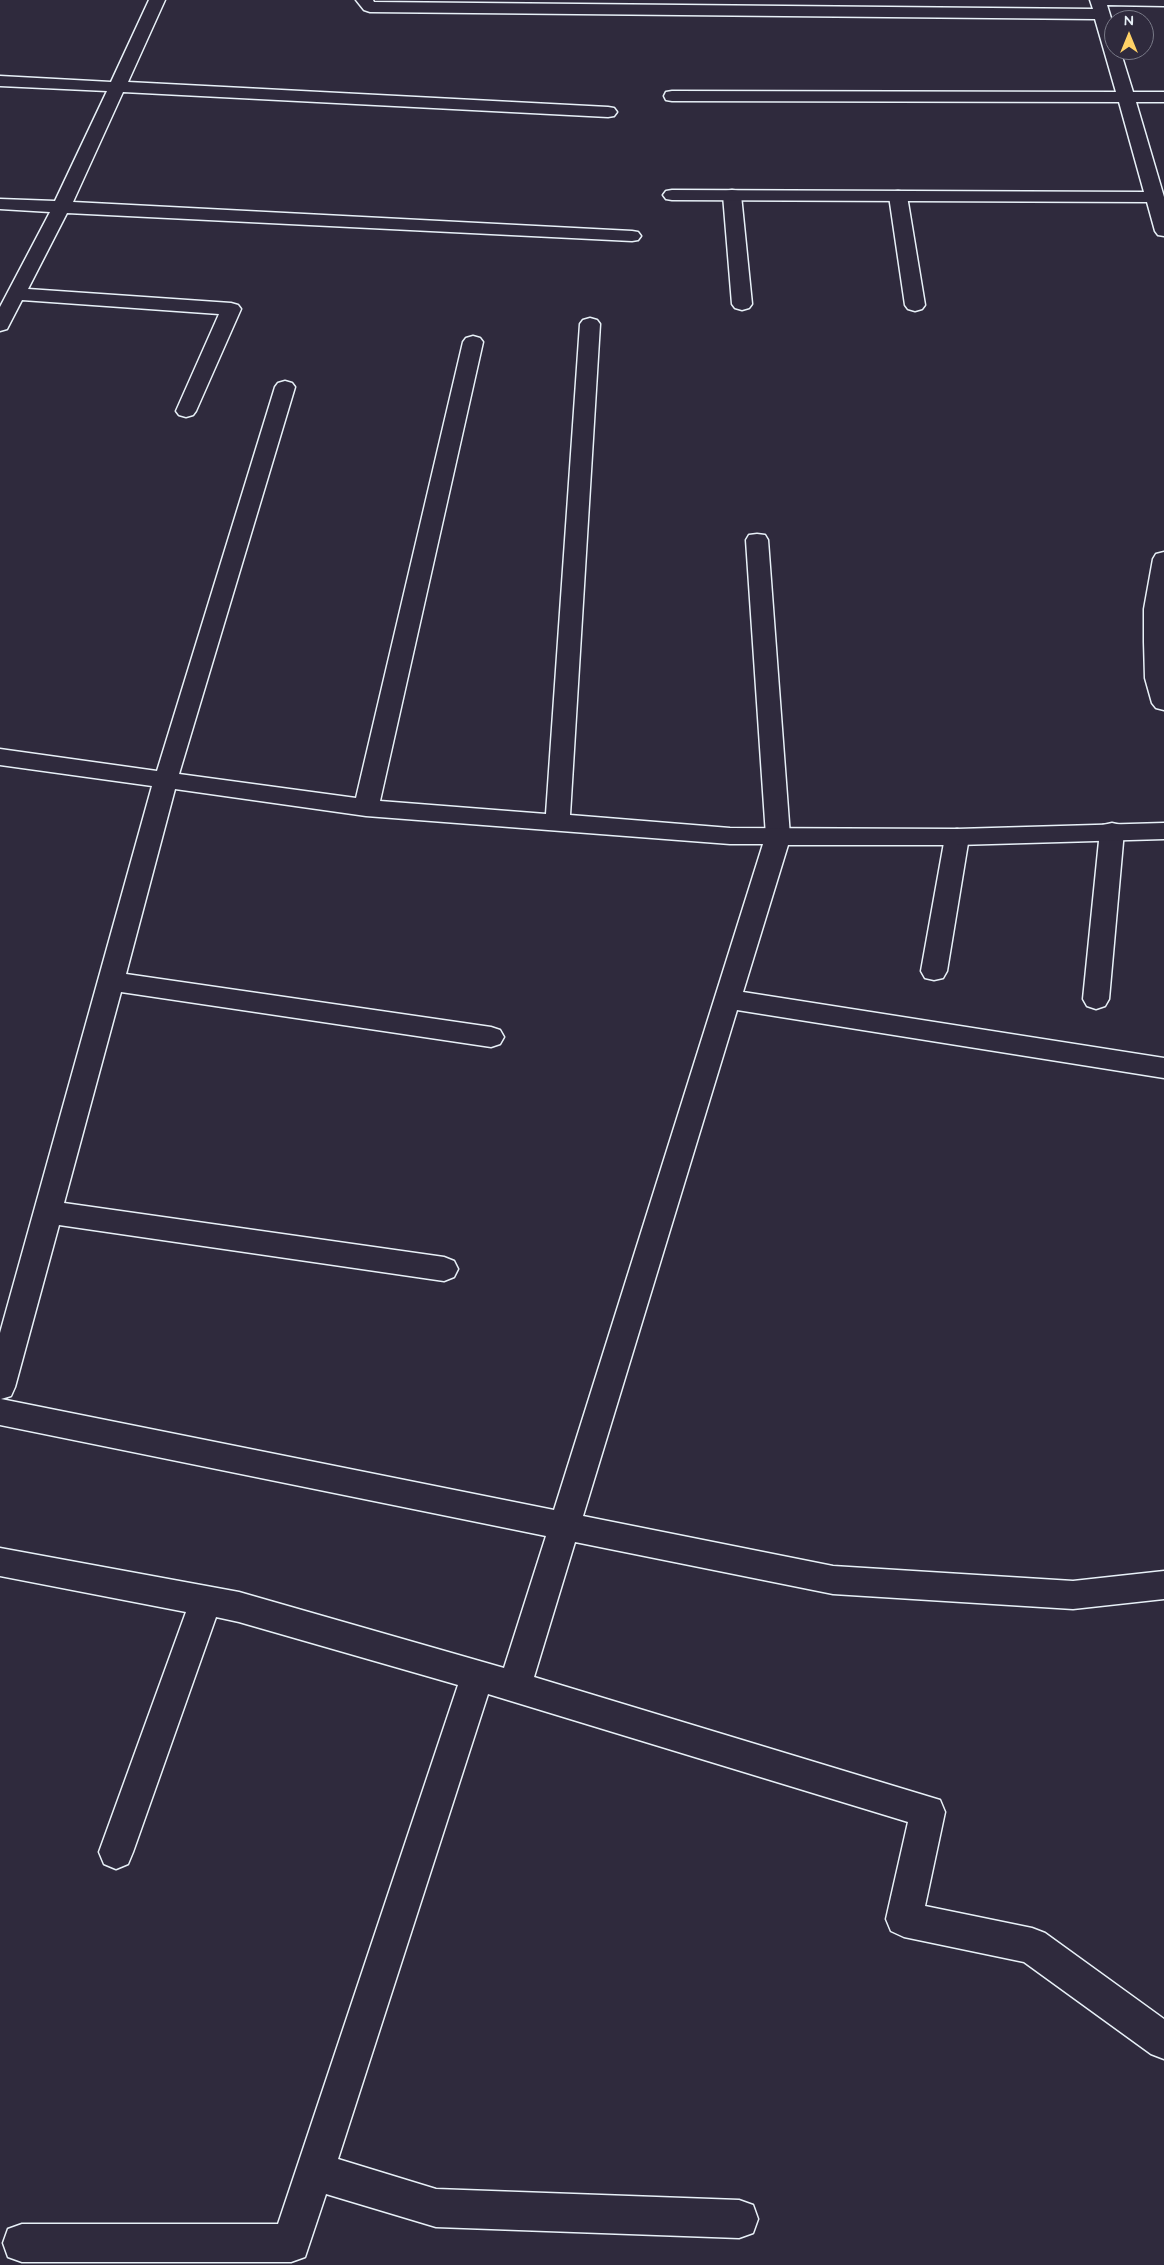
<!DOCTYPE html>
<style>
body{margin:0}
#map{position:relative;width:1164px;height:2265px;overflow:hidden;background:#2f2a3d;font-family:"Architects Daughter",sans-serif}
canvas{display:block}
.north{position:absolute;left:1104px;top:10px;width:50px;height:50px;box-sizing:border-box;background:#2f2a3d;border:1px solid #797a88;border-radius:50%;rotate:0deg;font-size:14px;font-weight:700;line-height:20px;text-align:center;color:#e8f1f8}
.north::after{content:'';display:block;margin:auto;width:18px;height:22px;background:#ffd166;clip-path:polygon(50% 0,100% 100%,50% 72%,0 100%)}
</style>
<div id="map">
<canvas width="1164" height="2265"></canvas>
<div class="north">N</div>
</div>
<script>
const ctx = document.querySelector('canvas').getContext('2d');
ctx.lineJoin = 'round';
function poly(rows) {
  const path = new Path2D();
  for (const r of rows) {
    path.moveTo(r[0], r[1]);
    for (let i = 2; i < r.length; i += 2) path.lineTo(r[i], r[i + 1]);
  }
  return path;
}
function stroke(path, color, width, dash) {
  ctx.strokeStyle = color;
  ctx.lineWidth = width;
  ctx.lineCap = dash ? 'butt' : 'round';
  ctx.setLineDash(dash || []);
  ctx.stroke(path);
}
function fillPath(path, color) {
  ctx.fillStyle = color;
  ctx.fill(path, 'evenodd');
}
const lane = poly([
 [732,190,738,191,741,195,752,304,749,308,742,310,735,308,732,304,723,195,726,191,732,190],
 [898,191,904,192,907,196,925,305,922,309,915,311,908,309,905,305,889,196,892,192,898,191],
 [757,534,765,535,768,540,790,836,787,842,778,844,769,842,766,836,746,540,749,535,757,534],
 [1112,823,1121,825,1124,831,1109,999,1105,1006,1096,1009,1087,1006,1083,999,1100,831,1103,825,1112,823],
 [957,829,966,831,969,837,947,971,943,978,934,980,925,978,921,971,945,837,948,831,957,829]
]);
const street = poly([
 [149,0,165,0,128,82,608,107,614,108,617,112,614,116,608,117,123,92,73,202,632,231,638,232,641,236,638,240,632,241,67,213,28,289,231,303,238,305,241,309,196,411,193,415,186,417,179,415,176,411,219,314,22,300,7,329,0,331,0,307,50,212,0,209,0,199,55,201,107,91,0,86,0,76,111,82,149,0],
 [356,0,373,0,374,2,1093,9,1090,0,1164,0,1164,6,1107,5,1114,28,1114,50,1120,50,1133,92,1164,92,1164,102,1136,102,1164,197,1164,236,1158,235,1155,231,1147,202,672,200,666,199,663,195,666,191,672,190,1144,192,1119,102,672,101,666,100,664,96,666,92,672,91,1116,92,1095,19,370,12,364,10,356,0],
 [590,318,597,320,600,324,570,815,730,828,957,829,1164,823,1164,839,957,845,788,845,743,992,1164,1058,1164,1078,737,1010,583,1516,833,1566,1073,1581,1164,1571,1164,1599,1073,1609,833,1594,575,1542,534,1677,940,1800,945,1812,925,1906,1032,1928,1045,1933,1164,2019,1164,2059,1151,2054,1024,1962,904,1937,891,1931,886,1919,908,1822,488,1694,338,2159,436,2189,739,2200,753,2205,758,2219,753,2233,739,2238,436,2227,326,2194,305,2257,291,2262,22,2262,8,2257,3,2243,8,2229,22,2224,278,2224,458,1685,239,1622,216,1617,133,1852,128,1864,116,1869,104,1864,99,1852,186,1612,0,1576,0,1548,239,1592,504,1668,546,1536,0,1425,0,1333,152,786,0,765,0,749,157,771,275,387,278,383,285,381,292,383,295,387,179,774,356,798,463,342,466,338,473,336,480,338,483,342,380,801,546,814,580,324,583,320,590,318],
 [175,789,366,816,730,844,763,844,554,1510,1,1399,11,1396,15,1387,59,1225,444,1281,454,1277,458,1269,454,1261,444,1257,64,1203,121,992,491,1047,500,1044,504,1037,500,1030,491,1027,126,974,175,789],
 [1164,552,1164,710,1156,708,1152,703,1145,678,1144,642,1144,609,1153,559,1156,554,1164,552]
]);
stroke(lane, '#e8f1f8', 3);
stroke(street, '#e8f1f8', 3);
fillPath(lane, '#2f2a3d');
fillPath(street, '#2f2a3d');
</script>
